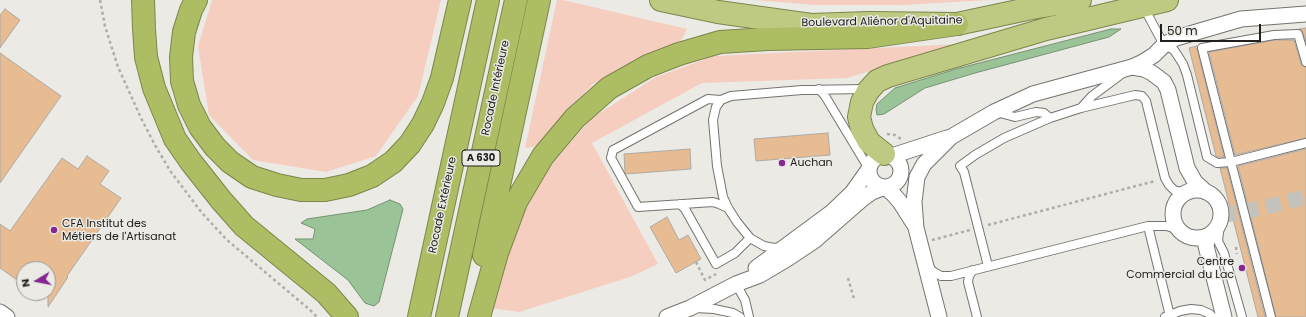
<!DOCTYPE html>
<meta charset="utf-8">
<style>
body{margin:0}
#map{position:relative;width:1306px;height:317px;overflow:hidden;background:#ebeae5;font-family:Poppins,sans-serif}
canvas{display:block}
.north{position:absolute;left:16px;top:261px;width:40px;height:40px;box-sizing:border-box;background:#ebeae5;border:1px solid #9a9996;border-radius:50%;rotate:260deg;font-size:11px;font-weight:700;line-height:16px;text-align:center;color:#21201f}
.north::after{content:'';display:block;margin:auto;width:14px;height:18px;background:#852792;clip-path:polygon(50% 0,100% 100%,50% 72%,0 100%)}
.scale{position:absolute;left:1160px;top:24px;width:101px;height:18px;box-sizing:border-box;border:2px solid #21201f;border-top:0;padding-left:5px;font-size:12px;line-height:14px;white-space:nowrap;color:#21201f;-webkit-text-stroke:3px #ebeae5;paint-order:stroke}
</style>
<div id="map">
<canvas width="1306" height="317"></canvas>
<div class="north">N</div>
<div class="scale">50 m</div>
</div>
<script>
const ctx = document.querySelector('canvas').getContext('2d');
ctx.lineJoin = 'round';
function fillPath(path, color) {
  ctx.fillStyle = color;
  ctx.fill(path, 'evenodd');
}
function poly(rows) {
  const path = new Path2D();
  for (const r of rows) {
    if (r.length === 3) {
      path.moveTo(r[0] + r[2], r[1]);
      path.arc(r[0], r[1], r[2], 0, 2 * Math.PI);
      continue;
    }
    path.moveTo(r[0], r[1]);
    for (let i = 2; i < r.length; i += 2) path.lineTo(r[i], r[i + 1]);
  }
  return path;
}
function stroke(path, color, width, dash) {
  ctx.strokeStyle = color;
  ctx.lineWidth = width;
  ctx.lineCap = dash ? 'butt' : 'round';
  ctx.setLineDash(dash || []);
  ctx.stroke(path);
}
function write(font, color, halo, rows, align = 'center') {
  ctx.font = font + ' Poppins,sans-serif';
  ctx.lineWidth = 3;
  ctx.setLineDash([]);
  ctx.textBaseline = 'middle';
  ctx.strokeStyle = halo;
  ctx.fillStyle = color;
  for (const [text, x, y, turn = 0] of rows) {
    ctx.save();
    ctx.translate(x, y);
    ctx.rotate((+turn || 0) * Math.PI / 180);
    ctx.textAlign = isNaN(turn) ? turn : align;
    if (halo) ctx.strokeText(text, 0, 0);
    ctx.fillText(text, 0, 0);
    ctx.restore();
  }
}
fillPath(poly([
 [212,0,441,0,418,96,376,156,326,172,253,160,209,115,198,46],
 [557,0,563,0,687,29,680,42,593,84,559,119,539,146,525,148],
 [754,0,990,0,902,5,816,5],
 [961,44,847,78,702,83,592,143,658,264,630,277,519,312,491,308,514,230,551,165,592,118,656,77,714,56]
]), '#f5cec0');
const water = poly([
 [1111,29,1121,29,1109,37,975,73,925,88,884,114,877,115,876,109,877,104,895,88,956,69,1111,29],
 [390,200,400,204,403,209,379,302,374,306,365,303,348,280,295,239,313,239,315,229,301,223,307,219,367,210,390,200]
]);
fillPath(water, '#9ac397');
stroke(water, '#769273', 1);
const building = poly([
 [5,9,20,20,0,48,0,15,5,9],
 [1306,28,1306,42,1302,31,1299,29,1306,28],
 [1275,40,1294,40,1301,64,1302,66,1306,67,1306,138,1235,155,1209,52,1275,40],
 [1197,46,1197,49,1224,157,1218,157,1216,156,1189,48,1197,46],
 [0,53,61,96,0,183,0,53],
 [828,133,830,155,756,161,754,139,828,133],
 [690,149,691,169,626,174,625,172,624,154,690,149],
 [1306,149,1306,317,1276,317,1238,166,1306,149],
 [87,156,109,171,100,184,121,198,67,276,68,277,48,307,48,269,24,269,24,285,0,268,0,224,10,231,62,158,78,169,87,156],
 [1220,168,1227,168,1265,317,1258,317,1220,168],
 [667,217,679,240,688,235,701,259,676,273,650,227,667,217]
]);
fillPath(building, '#e7bc92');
stroke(building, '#aeaaa6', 1);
stroke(poly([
 [1221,216,1262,208,1306,197]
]), '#c3c2bd', 15, [15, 8]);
const service = poly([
 [1143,6,1164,45,1174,50,1183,64,1187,75,1207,157,1217,163,1231,162,1271,317],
 [1306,62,1298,34,1274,35,1202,48,1231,162,1306,143],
 [819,89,825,96,869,169],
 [721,100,708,99,617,148,613,150,611,158,638,207,713,202,719,204,728,208],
 [1081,108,1092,96,1123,73],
 [996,112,1015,117,1036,112,1044,113,1050,118],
 [680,204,685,209,716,264,735,253,750,238],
 [1220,223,1218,241,1224,253,1242,317],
 [1148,226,1170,316],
 [781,247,774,248,764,246,750,238,737,222,728,208,723,197,717,166,713,120,716,107,721,100,731,96,802,90,866,89],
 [927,266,934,272,941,276,951,276,1148,226,1166,226,1177,229],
 [988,266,964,172,960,166,975,155,1004,138,1050,118,1081,108,1135,95,1142,96,1146,101,1165,178,1169,185,1174,190,1185,193],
 [973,270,969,276,968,282,977,317],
 [736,284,745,300,749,317],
 [695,308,714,309,733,313,740,317],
 [1165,317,1180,311,1191,309,1201,310,1210,314,1213,317]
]);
const minor = poly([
 [1132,67,1144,69,1152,73,1164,82,1168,90,1187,168,1195,182,1206,192],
 [885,171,16],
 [892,156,947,138],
 [1197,214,24],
 [1208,236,1206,246,1224,317],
 [756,268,832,212,852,193,869,169],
 [0,312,7,317],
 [667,317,690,308,736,284,760,275,787,259,814,241,861,200,872,192,885,187,894,195,900,202,914,224],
 [939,317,916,228,914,202,917,177,924,164,951,137,994,112,1033,94,1132,67,1143,62,1154,55,1164,45,1176,38,1241,19,1306,14]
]);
const trunk = poly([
 [661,0,718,12,811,25,869,23,957,24,1032,8,1080,0],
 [884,154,869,142,862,129,859,117,862,102,868,91,877,81,888,76,1046,29,1167,0]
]);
const motorway = poly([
 [143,0,144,29,146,57,154,88,175,139,191,162,221,200,244,226,326,293,347,317],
 [196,0,191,10,184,32,181,57,182,81,189,105,200,127,215,147,230,162,252,177,277,185,301,190,325,190,349,185,372,176,393,162,410,144,423,124,433,103,442,78,460,0],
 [484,255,539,0],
 [419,317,488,0],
 [447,317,516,0],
 [479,317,497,253,516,202,543,156,575,118,609,88,648,66,679,54,720,42,768,39,868,37,957,24]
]);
stroke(service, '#75736f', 10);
stroke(minor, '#75736f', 17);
stroke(trunk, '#7c864b', 24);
stroke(motorway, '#7c864b', 24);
stroke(poly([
 [100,0,105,26,118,67,141,118,156,147,171,172,202,213,227,240,309,309,317,317],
 [887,134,895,135,901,139],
 [988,225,1155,181],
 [932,240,970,230],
 [1236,247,1237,254],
 [696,262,705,280,716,274],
 [848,278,854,299]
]), '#aeada9', 2.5, [3, 3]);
stroke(service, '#fff', 8);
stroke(minor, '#fff', 15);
stroke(trunk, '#beca82', 22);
stroke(motorway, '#adbd63', 22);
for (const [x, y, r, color] of [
 [782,163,4,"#852792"],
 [54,230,4,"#852792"],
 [1242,268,4,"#852792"]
]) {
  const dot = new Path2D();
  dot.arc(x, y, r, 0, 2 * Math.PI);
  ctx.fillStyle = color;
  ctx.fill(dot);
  stroke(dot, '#ebeae5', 1.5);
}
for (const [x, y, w] of [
 [481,158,38]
]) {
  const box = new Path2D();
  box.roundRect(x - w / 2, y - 8, w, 16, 3);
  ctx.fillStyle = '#ebeae5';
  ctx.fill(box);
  stroke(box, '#21201f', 1);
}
write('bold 10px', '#21201f', null, [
 ["A 630",481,158]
]);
write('11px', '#21201f', '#ebeae5', [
 ["Boulevard Aliénor d'Aquitaine",882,22,-1],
 ["Rocade Intérieure",496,88,-78],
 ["Rocade Extérieure",443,205,-78]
]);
write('11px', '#21201f', '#ebeae5', [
 ["Auchan",790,163],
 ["CFA Institut des",62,224],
 ["Métiers de l'Artisanat",62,237],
 ["Centre",1234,262,"right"],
 ["Commercial du Lac",1234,275,"right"]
], 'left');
</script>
